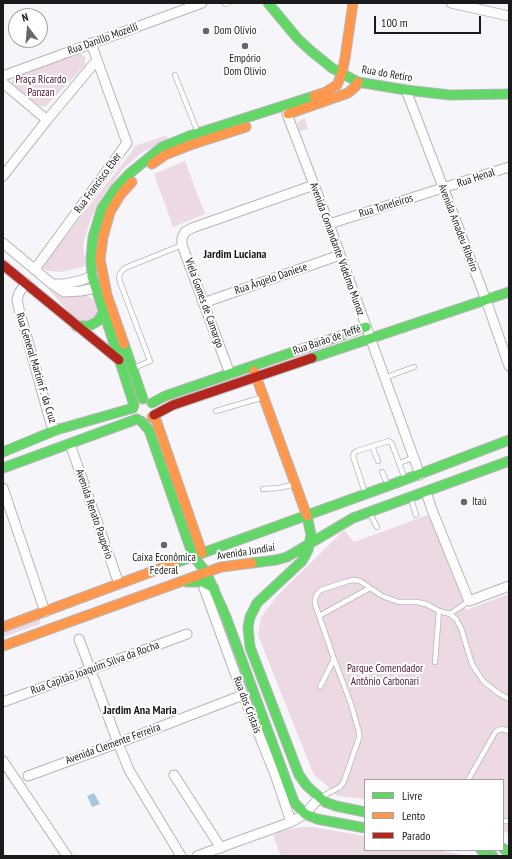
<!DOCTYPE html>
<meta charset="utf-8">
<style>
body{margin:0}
#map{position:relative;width:512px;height:859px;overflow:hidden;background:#f6f6fa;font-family:"PT Sans Narrow",sans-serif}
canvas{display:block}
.frame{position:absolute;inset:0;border:4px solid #1a1a1c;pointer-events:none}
.legend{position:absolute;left:364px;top:779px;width:140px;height:72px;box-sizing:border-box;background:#fff;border:1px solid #a3a3a4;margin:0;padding:5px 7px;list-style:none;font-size:12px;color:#1a1a1c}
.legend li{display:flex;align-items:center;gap:8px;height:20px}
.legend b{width:20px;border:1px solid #a3a3a4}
.north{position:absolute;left:8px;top:8px;width:40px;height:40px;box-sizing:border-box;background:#fff;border:1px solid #a3a3a4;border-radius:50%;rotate:344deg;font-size:11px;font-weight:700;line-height:16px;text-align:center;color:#1a1a1c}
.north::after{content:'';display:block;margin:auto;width:14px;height:18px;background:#67676a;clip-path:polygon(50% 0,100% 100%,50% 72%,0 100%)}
.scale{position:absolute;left:374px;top:16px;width:107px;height:18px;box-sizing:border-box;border:2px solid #1a1a1c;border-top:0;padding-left:5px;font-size:12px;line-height:14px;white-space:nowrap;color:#1a1a1c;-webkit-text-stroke:3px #fff;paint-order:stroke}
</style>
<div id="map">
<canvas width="512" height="859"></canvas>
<div class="frame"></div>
<ul class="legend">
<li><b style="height:5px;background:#63d668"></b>Livre</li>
<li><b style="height:5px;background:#ff974d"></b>Lento</li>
<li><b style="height:5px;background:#b3261e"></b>Parado</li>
</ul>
<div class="north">N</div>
<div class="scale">100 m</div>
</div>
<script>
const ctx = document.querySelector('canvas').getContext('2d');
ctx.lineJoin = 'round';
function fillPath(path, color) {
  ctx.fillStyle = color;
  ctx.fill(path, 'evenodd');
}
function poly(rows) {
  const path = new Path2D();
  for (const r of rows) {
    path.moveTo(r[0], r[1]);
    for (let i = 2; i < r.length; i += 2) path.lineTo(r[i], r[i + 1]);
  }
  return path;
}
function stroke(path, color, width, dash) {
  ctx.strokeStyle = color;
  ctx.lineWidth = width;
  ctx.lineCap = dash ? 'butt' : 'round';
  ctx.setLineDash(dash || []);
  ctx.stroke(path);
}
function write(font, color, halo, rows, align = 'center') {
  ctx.font = font + ' "PT Sans Narrow",sans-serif';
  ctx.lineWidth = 4;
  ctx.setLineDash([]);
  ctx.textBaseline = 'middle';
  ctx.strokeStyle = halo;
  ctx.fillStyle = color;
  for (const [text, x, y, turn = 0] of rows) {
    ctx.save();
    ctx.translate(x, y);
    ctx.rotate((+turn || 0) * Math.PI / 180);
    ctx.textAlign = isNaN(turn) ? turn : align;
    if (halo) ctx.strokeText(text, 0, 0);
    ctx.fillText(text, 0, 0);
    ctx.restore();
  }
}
fillPath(poly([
 [80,53,85,57,85,65,48,104,44,107,38,105,12,86,12,81,16,77,72,55],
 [305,118,308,129,299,131,298,122],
 [167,135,168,140,141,153,124,168,104,194,91,218,83,245,86,266,62,272,49,271,41,267,130,154,135,146],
 [185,161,205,214,173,227,154,174],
 [46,286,60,294,85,294,95,301,98,314,83,324,73,317],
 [428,515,436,528,466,610,509,594,509,834,503,831,503,780,365,780,365,799,337,796,326,785,314,775,258,635,261,617,276,597,344,530,354,542],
 [40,619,40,624,3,637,3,632],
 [302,827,313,827,365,836,365,850,438,850,470,856,281,856,273,836,280,831]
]), '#ecd9e3');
fillPath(poly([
 [94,793,100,804,92,807,87,796]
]), '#a6c8d8');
const lane = poly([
 [225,4,228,3],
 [175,75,198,133],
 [134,368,150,361,120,282,119,276,121,272,125,268,182,245],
 [384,378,414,367],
 [216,411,264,397],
 [372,446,378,461],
 [399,463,413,458],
 [382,472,388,485],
 [263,489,279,488,295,484],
 [365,493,353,456,354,453,357,451,389,441,392,444,405,479],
 [411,499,416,515],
 [370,514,377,527],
 [469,601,450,614,456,619,461,628,472,664,477,672,484,682,498,693,509,699],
 [439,611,450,614],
 [319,616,370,588],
 [334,659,315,604,315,599,317,594,321,590,348,581,354,580,360,581,382,596,399,602,417,602,426,604,439,611,435,662],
 [320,687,334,659,351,704,359,732,359,738,344,781,340,787,321,797],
 [468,780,496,731,502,729,509,731],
 [503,821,509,821]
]);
const street = poly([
 [451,3,509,16],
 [3,76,202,3],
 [3,83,47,120],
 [406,90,486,300,509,366],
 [287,114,329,224,420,475],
 [3,176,47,120,97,60],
 [329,224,509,167],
 [3,243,52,284,64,292,81,291,95,288],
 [35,269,127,143,91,43],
 [26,283,19,293,17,300,19,309,51,424,56,430],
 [52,284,65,284,82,280,92,276],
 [203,303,340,255],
 [230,374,182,245,182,238,185,232,192,228,314,185],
 [70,444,119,584],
 [3,488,45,612],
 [426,492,432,510,469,601,509,586],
 [204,588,243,695,276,777,291,822],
 [79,639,118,743,129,770,181,856],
 [3,702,187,634],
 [3,761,67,856],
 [174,775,221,848],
 [28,776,118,743,243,695],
 [197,856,291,822,305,814,319,798]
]);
const fast = poly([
 [268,3,298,39,311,51,332,68,358,82,406,90,450,95,509,94],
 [76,326,89,326,98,321,103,313],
 [124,344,143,399],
 [312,358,509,292],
 [152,403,165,396,366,327],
 [134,405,92,276,91,258,93,237,102,208,115,189,129,174,162,147,189,136,314,96],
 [141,421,149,430,193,556,206,572,226,617,294,802,305,814,317,819,365,828],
 [3,452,56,430,133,408],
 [3,468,137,419],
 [307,516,311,535,309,545],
 [309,545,308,550,302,561,257,603,250,617,248,627,250,647,299,775,307,786,325,802,336,806,365,812],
 [175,563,396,483,509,440],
 [252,563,276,560,287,557,353,518,509,461],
 [187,582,203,582,214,588],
 [503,848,509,854],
 [481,850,493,856]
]);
const slow = poly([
 [314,96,326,92,337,85,342,73,345,58,353,3],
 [288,114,348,93,356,86,358,82],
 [152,164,165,155,193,144,246,127],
 [124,344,107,295,100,259,103,237,110,212,121,194,132,182],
 [254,371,307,516],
 [152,417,156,420,202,553],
 [3,627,175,563],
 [3,646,221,567,252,563]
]);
const jam = poly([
 [3,265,119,360],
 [154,415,173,405,312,358]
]);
stroke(lane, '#b6b6b9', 6);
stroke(street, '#b6b6b9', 11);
stroke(fast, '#b6b6b9', 11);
stroke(slow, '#b6b6b9', 11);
stroke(jam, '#b6b6b9', 11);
stroke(lane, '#fefefe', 4.5);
stroke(street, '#fefefe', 9);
stroke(fast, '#63d668', 9);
stroke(slow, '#ff974d', 9);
stroke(jam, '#b3261e', 9);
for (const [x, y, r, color] of [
 [206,31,4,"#67676a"],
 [245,46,4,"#67676a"],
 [464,502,4,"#67676a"],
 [164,545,4,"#67676a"]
]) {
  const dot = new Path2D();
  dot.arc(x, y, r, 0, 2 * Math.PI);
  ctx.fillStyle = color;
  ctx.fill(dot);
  stroke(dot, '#fff', 1.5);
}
write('11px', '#1a1a1c', '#fff', [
 ["Dom Olívio",214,31],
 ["Empório",245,59,"center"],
 ["Dom Olívio",245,72,"center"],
 ["Itaú",472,502],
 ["Caixa Econômica",164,558,"center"],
 ["Federal",164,571,"center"]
], 'left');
write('11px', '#1a1a1c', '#fff', [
 ["Rua Danillo Mozelli",103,39,-20],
 ["Rua do Retiro",387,74,10],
 ["Rua Henal",476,178,-18],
 ["Rua Francisco Eber",98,183,-54],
 ["Rua Toneleiros",386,206,-17],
 ["Avenida Amadeu Ribeiro",458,228,69],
 ["Avenida Comandante Videlmo Munoz",337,249,70],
 ["Rua Ângelo Daniese",271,279,-19],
 ["Viela Gomes de Camargo",204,303,70],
 ["Rua Barão de Teffé",327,340,-19],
 ["Rua General Martim F. da Cruz",36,368,73],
 ["Avenida Renato Paupério",94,514,71],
 ["Avenida Jundiaí",246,552,-9],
 ["Rua Capitão Joaquim Silva da Rocha",95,668,-20],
 ["Rua dos Cristais",247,705,69],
 ["Avenida Clemente Ferreira",113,744,-20]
]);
write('11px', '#4a1433', '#fff', [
 ["Praça Ricardo",41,80],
 ["Panzan",41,93],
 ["Parque Comendador",385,669],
 ["Antônio Carbonari",385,682]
]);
write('bold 12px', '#1a1a1c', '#fff', [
 ["Jardim Luciana",235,255],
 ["Jardim Ana Maria",140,711]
]);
</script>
